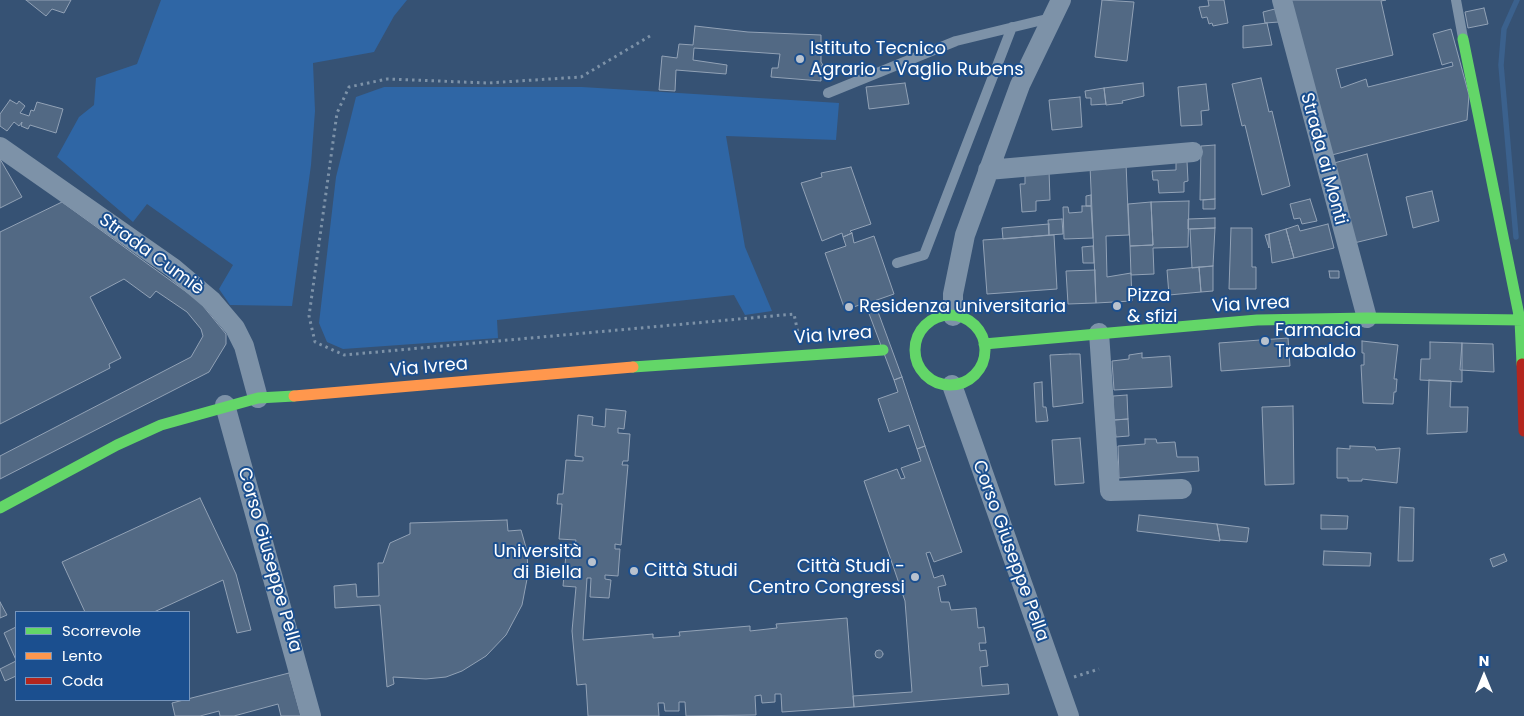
<!DOCTYPE html>
<meta charset="utf-8">
<style>
body{margin:0}
#map{position:relative;width:1524px;height:716px;overflow:hidden;background:#365274;font-family:Poppins,sans-serif}
canvas{display:block}
.legend{position:absolute;left:15px;top:611px;width:175px;height:90px;box-sizing:border-box;background:#1b4f8f;border:1px solid #7695bc;margin:0;padding:6px 9px;list-style:none;font-size:15px;color:#fff}
.legend li{display:flex;align-items:center;gap:10px;height:25px}
.legend b{width:25px;border:1px solid #7695bc}
.north{position:absolute;left:1459px;top:651px;width:50px;height:50px;-webkit-text-stroke:4px #1b4f8f;paint-order:stroke;rotate:0deg;font-size:14px;font-weight:700;line-height:20px;text-align:center;color:#fff}
.north::after{content:'';display:block;margin:auto;width:18px;height:22px;background:#fff;clip-path:polygon(50% 0,100% 100%,50% 72%,0 100%)}
</style>
<div id="map">
<canvas width="1524" height="716"></canvas>
<ul class="legend">
<li><b style="height:6px;background:#63d668"></b>Scorrevole</li>
<li><b style="height:6px;background:#ff974d"></b>Lento</li>
<li><b style="height:6px;background:#b3261e"></b>Coda</li>
</ul>
<div class="north">N</div>
</div>
<script>
const ctx = document.querySelector('canvas').getContext('2d');
ctx.lineJoin = 'round';
function fillPath(path, color) {
  ctx.fillStyle = color;
  ctx.fill(path, 'evenodd');
}
function poly(rows) {
  const path = new Path2D();
  for (const r of rows) {
    if (r.length === 3) {
      path.moveTo(r[0] + r[2], r[1]);
      path.arc(r[0], r[1], r[2], 0, 2 * Math.PI);
      continue;
    }
    path.moveTo(r[0], r[1]);
    for (let i = 2; i < r.length; i += 2) path.lineTo(r[i], r[i + 1]);
  }
  return path;
}
function stroke(path, color, width, dash) {
  ctx.strokeStyle = color;
  ctx.lineWidth = width;
  ctx.lineCap = dash ? 'butt' : 'round';
  ctx.setLineDash(dash || []);
  ctx.stroke(path);
}
function write(font, color, halo, rows, align = 'center') {
  ctx.font = font + ' Poppins,sans-serif';
  ctx.lineWidth = 4;
  ctx.setLineDash([]);
  ctx.textBaseline = 'middle';
  ctx.strokeStyle = halo;
  ctx.fillStyle = color;
  for (const [text, x, y, turn = 0] of rows) {
    ctx.save();
    ctx.translate(x, y);
    ctx.rotate((+turn || 0) * Math.PI / 180);
    ctx.textAlign = isNaN(turn) ? turn : align;
    if (halo) ctx.strokeText(text, 0, 0);
    ctx.fillText(text, 0, 0);
    ctx.restore();
  }
}
fillPath(poly([
 [161,0,407,0,394,16,374,52,313,63,315,111,311,165,292,306,230,305,219,289,233,265,147,204,133,222,57,157,79,117,94,105,96,78,137,64],
 [384,87,582,87,839,103,836,140,726,136,745,247,772,311,745,315,734,295,497,320,498,338,343,349,327,342,319,323,336,177,356,97]
]), '#2f66a5');
stroke(poly([
 [1516,237,1501,65,1504,29,1517,0]
]), '#3b618d', 5.5);
const building = poly([
 [26,0,71,0,64,13,52,9,46,16,26,0],
 [1102,0,1134,2,1127,61,1095,57,1102,0],
 [1208,0,1224,0,1228,23,1213,26,1212,23,1209,24,1207,17,1202,18,1199,7,1209,6,1208,0],
 [1288,0,1386,0,1381,1,1393,55,1336,69,1341,88,1366,79,1368,87,1453,66,1452,62,1442,65,1433,34,1451,29,1469,95,1467,120,1328,156,1288,0],
 [1484,8,1488,24,1468,28,1465,12,1484,8],
 [1275,9,1279,22,1265,23,1263,12,1275,9],
 [1267,23,1272,45,1243,48,1243,26,1267,23],
 [695,26,748,32,821,35,821,62,823,65,821,66,821,81,771,77,772,68,778,68,780,54,694,48,693,60,727,65,726,74,676,70,675,91,659,90,662,56,677,58,679,44,693,45,695,26],
 [1261,78,1269,112,1272,111,1290,186,1262,195,1245,125,1242,126,1232,84,1261,78],
 [905,83,909,104,869,109,866,87,905,83],
 [1143,83,1144,96,1122,101,1123,103,1106,105,1104,88,1143,83],
 [1206,84,1209,110,1201,111,1202,125,1181,126,1178,87,1206,84],
 [1104,88,1106,104,1091,105,1091,98,1086,98,1085,91,1104,88],
 [1080,97,1082,127,1052,130,1049,100,1080,97],
 [10,100,17,104,19,101,25,106,20,113,29,116,31,110,34,111,37,102,63,109,56,133,30,125,28,129,21,126,22,122,19,126,14,122,7,131,0,126,0,114,10,100],
 [1215,145,1215,199,1200,200,1201,146,1215,145],
 [1367,154,1387,235,1354,243,1334,163,1367,154],
 [0,159,22,197,0,208,0,159],
 [1187,161,1188,181,1184,182,1184,192,1159,193,1158,180,1153,180,1152,171,1176,170,1176,162,1187,161],
 [1126,163,1129,235,1106,236,1107,277,1131,273,1132,301,1096,303,1090,166,1126,163],
 [851,167,871,224,850,231,852,233,843,237,842,233,822,241,801,183,822,177,821,173,851,167],
 [1049,170,1050,200,1036,201,1036,211,1022,212,1020,184,1025,184,1025,172,1049,170],
 [1432,191,1439,221,1413,228,1406,197,1432,191],
 [1091,195,1091,206,1086,206,1086,196,1091,195],
 [1215,199,1215,209,1203,209,1203,200,1215,199],
 [1310,199,1317,221,1302,224,1300,218,1294,219,1290,204,1310,199],
 [1189,201,1188,247,1153,248,1154,274,1131,275,1130,246,1153,245,1151,202,1189,201],
 [62,202,199,301,226,334,226,344,209,372,0,479,0,456,191,357,203,336,201,329,187,312,156,291,150,298,124,279,90,297,121,358,109,364,110,368,0,424,0,232,62,202],
 [1151,202,1153,245,1130,246,1128,204,1151,202],
 [1082,206,1091,206,1093,238,1064,239,1063,207,1068,207,1069,213,1082,212,1082,206],
 [1215,218,1215,228,1188,229,1188,219,1215,218],
 [1062,219,1063,234,1049,235,1048,220,1062,219],
 [1049,224,1049,235,1003,239,1002,228,1049,224],
 [1328,224,1334,248,1294,258,1286,229,1298,225,1300,231,1328,224],
 [1215,228,1213,266,1192,268,1190,229,1215,228],
 [1231,228,1252,228,1252,267,1256,267,1256,289,1229,289,1231,228],
 [1286,229,1294,258,1272,263,1269,234,1286,229],
 [852,233,854,243,874,236,894,294,874,301,902,377,894,380,865,303,845,310,825,253,846,246,843,237,852,233],
 [1269,234,1269,248,1265,235,1269,234],
 [1054,235,1057,289,987,294,983,240,1054,235],
 [1093,246,1094,263,1083,263,1082,247,1093,246],
 [1213,266,1213,291,1201,292,1199,267,1213,266],
 [1199,267,1201,292,1169,295,1167,270,1199,267],
 [1095,270,1096,303,1068,304,1066,271,1095,270],
 [1329,271,1339,271,1339,278,1330,278,1329,271],
 [1288,338,1290,366,1221,371,1219,343,1288,338],
 [1362,341,1398,345,1394,379,1397,379,1396,392,1394,392,1393,404,1363,403,1361,365,1364,365,1364,353,1362,353,1362,341],
 [1430,342,1462,343,1462,382,1420,380,1421,359,1430,359,1430,342],
 [1462,343,1493,344,1494,372,1460,370,1462,343],
 [1142,353,1142,358,1170,356,1172,387,1114,390,1112,361,1129,359,1129,355,1142,353],
 [1070,354,1080,354,1083,403,1053,407,1050,355,1070,354],
 [902,377,925,446,917,449,909,425,889,432,878,399,898,392,894,380,902,377],
 [1429,380,1451,381,1450,407,1468,407,1467,432,1427,434,1429,380],
 [1042,382,1043,407,1046,407,1048,421,1036,422,1034,383,1042,382],
 [1127,395,1128,419,1114,420,1113,396,1127,395],
 [1293,406,1294,484,1265,485,1262,407,1293,406],
 [606,409,626,411,624,429,618,428,618,433,630,434,628,461,623,461,622,465,628,465,621,545,615,544,615,549,620,549,618,576,605,575,605,579,611,580,609,598,590,597,591,578,587,578,583,640,653,634,653,638,680,636,679,632,750,626,750,631,777,628,776,624,847,618,854,707,782,712,781,694,775,694,775,702,762,703,761,695,755,696,756,715,686,716,685,702,679,702,679,711,665,711,664,703,658,703,659,716,588,716,586,684,577,685,572,631,576,587,563,586,567,544,575,545,576,540,559,539,562,504,557,504,558,494,563,494,566,460,583,461,583,457,575,456,578,415,593,417,592,425,605,427,606,409],
 [1128,419,1129,436,1116,437,1114,420,1128,419],
 [1080,438,1084,483,1055,485,1052,440,1080,438],
 [1145,439,1156,439,1157,443,1175,442,1177,457,1198,457,1199,471,1119,478,1118,446,1145,444,1145,439],
 [925,446,962,552,934,562,930,552,926,553,934,578,943,575,946,585,938,587,941,602,949,602,951,610,976,608,978,628,984,627,986,643,979,643,980,651,986,650,988,666,980,667,982,686,1008,684,1009,694,854,707,853,696,912,692,905,601,864,481,897,469,901,479,905,478,901,468,921,461,917,449,925,446],
 [1350,446,1375,447,1376,450,1400,448,1397,483,1362,479,1362,481,1348,481,1348,478,1337,478,1337,448,1350,449,1350,446],
 [200,498,236,574,251,630,237,633,223,580,154,612,85,612,62,562,200,498],
 [1400,507,1414,508,1413,561,1398,561,1400,507],
 [1139,515,1217,524,1220,541,1137,531,1139,515],
 [1321,515,1348,516,1347,529,1321,529,1321,515],
 [507,520,508,531,521,530,527,551,528,574,522,605,506,635,486,656,462,671,446,677,426,679,393,677,394,684,387,687,380,605,335,608,334,586,356,584,357,597,379,596,378,563,383,563,390,543,410,534,410,523,507,520],
 [1217,524,1249,528,1247,542,1220,540,1217,524],
 [1324,551,1371,553,1370,566,1323,565,1324,551],
 [1504,554,1507,561,1493,567,1490,559,1504,554],
 [0,602,7,615,0,618,0,602],
 [16,627,16,660,4,633,16,627],
 [879,654,4],
 [16,661,16,676,5,681,0,669,16,661],
 [289,673,301,716,281,716,278,704,234,716,220,716,219,711,200,716,175,716,172,703,289,673]
]);
fillPath(building, '#526984');
stroke(building, '#92a2b6', 1);
stroke(poly([
 [650,36,581,77,488,83,387,79,349,87,337,113,309,316,315,342,344,355,794,314,798,333],
 [1074,677,1099,669]
]), '#7d92a8', 3, [2.5, 4]);
stroke(poly([
 [1456,0,1463,38],
 [828,93,956,41,1051,18],
 [897,263,924,255,1012,27]
]), '#7d92a8', 10);
stroke(poly([
 [1282,0,1367,318],
 [0,147,173,268,212,301,235,328,244,346,258,398],
 [988,170,1193,152],
 [953,316,953,294,965,235,1020,85,1061,0],
 [1099,333,1110,491,1182,489],
 [952,385,1069,716],
 [225,405,311,716]
]), '#7d92a8', 20);
stroke(poly([
 [1463,39,1520,320,1522,364],
 [950,350,35],
 [984,344,1257,320,1367,318,1524,320],
 [633,367,883,350],
 [0,508,117,445,161,425,258,398,294,396]
]), '#63d668', 11);
stroke(poly([
 [294,396,633,367]
]), '#ff974d', 11);
stroke(poly([
 [1522,364,1524,431]
]), '#b3261e', 11);
for (const [x, y, r, color] of [
 [800,59,5,"#b9c2ce"],
 [1117,306,5,"#b9c2ce"],
 [849,307,5,"#b9c2ce"],
 [1265,341,5,"#b9c2ce"],
 [592,562,5,"#b9c2ce"],
 [634,571,5,"#b9c2ce"],
 [915,577,5,"#b9c2ce"]
]) {
  const dot = new Path2D();
  dot.arc(x, y, r, 0, 2 * Math.PI);
  ctx.fillStyle = color;
  ctx.fill(dot);
  stroke(dot, '#1b4f8f', 2);
}
write('18px', '#fff', '#1b4f8f', [
 ["Istituto Tecnico",810,49],
 ["Agrario - Vaglio Rubens",810,70],
 ["Pizza",1127,296],
 ["& sfizi",1127,317],
 ["Residenza universitaria",859,307],
 ["Farmacia",1275,331],
 ["Trabaldo",1275,352],
 ["Università",582,552,"right"],
 ["di Biella",582,573,"right"],
 ["Città Studi -",905,567,"right"],
 ["Centro Congressi",905,588,"right"],
 ["Città Studi",644,571]
], 'left');
write('18px', '#fff', '#1b4f8f', [
 ["Strada ai Monti",1323,159,75],
 ["Strada Cumiè",151,255,36],
 ["Via Ivrea",1251,305,-3],
 ["Via Ivrea",833,336,-4],
 ["Via Ivrea",429,368,-5],
 ["Corso Giuseppe Pella",1010,551,70],
 ["Corso Giuseppe Pella",269,560,74]
]);
</script>
